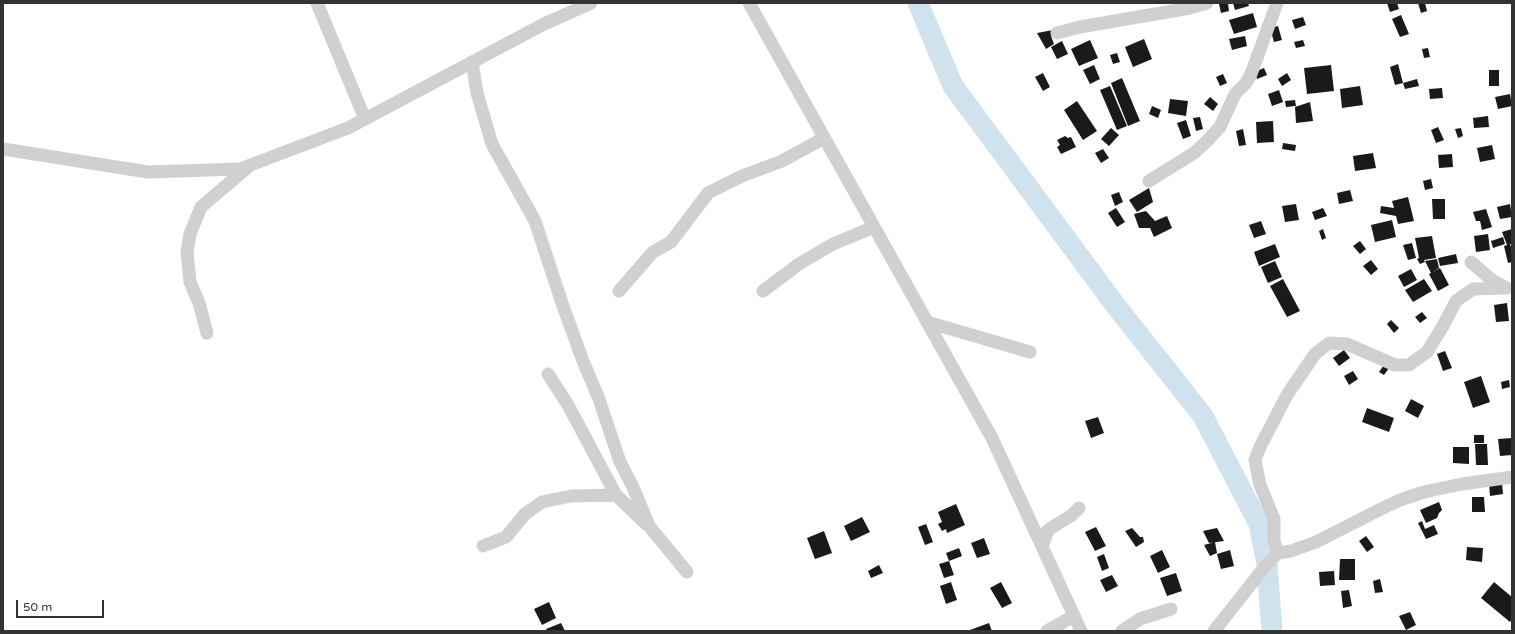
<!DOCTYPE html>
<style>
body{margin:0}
#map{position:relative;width:1515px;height:634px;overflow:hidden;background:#fff;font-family:"Varela Round",sans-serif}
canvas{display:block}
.frame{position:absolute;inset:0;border:4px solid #333;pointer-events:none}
.scale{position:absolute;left:16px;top:600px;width:88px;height:18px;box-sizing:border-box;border:2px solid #333;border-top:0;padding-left:5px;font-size:12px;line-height:14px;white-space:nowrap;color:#333;-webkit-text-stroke:3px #fff;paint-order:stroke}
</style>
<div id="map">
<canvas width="1515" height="634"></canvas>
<div class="frame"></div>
<div class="scale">50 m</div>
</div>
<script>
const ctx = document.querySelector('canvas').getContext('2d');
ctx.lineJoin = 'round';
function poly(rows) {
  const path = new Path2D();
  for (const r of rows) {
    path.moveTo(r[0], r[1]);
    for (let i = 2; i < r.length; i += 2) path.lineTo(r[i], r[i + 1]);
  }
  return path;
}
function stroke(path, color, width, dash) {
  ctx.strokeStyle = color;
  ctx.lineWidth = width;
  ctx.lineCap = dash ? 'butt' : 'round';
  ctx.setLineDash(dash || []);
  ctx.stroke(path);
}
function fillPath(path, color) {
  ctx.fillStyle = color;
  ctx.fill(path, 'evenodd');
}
stroke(poly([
 [918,3,953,86,1116,306,1203,416,1259,524,1267,564,1272,631]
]), '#cfe2ee', 21);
fillPath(poly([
 [1228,3,1229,11,1221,13,1219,4],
 [1233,3,1248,3,1249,6,1235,10],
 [1387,3,1397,3,1399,9,1390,12],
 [1418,3,1425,3,1427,11,1421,13],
 [1253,13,1257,27,1234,34,1229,20],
 [1401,15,1409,34,1400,37,1392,19],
 [1303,17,1306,25,1295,29,1292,20],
 [1278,26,1282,40,1274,42,1270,28],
 [1053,30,1056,34,1051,36,1054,44,1046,49,1037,33],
 [1245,36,1247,46,1232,50,1229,39],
 [1144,39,1152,59,1133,67,1125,47],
 [1090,40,1098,58,1079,66,1071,49],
 [1303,40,1305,46,1296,48,1294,42],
 [1062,41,1068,54,1057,59,1051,47],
 [1428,48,1430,57,1424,58,1422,49],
 [1117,53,1120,62,1113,64,1110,55],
 [1398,64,1403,83,1395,85,1390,67],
 [1094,65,1100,79,1090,84,1083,70],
 [1331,65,1334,91,1307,94,1304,68],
 [1264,68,1267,75,1257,79,1254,72],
 [1489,70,1499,70,1499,86,1489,86],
 [1043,73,1050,87,1043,91,1035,77],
 [1287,73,1291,80,1282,86,1278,79],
 [1223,74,1227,83,1220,86,1216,77],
 [1122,78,1140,121,1128,126,1111,83],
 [1417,79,1419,86,1405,89,1403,83],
 [1110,86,1127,126,1117,130,1100,90],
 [1360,86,1363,105,1342,108,1340,89],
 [1442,88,1443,98,1430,99,1429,89],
 [1279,90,1283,102,1272,106,1268,94],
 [1510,94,1512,106,1498,109,1495,97],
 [1210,97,1218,104,1213,111,1204,104],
 [1170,99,1188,101,1186,116,1168,113],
 [1295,100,1296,106,1286,107,1285,101],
 [1077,101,1097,131,1083,140,1064,110],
 [1310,102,1313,121,1296,123,1295,107],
 [1152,106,1161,110,1158,118,1149,114],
 [1488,116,1489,127,1474,128,1473,118],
 [1200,117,1203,129,1196,131,1193,118],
 [1186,120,1191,136,1183,139,1177,123],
 [1273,121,1274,142,1257,143,1256,122],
 [1438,127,1444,140,1436,143,1431,130],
 [1111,128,1119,135,1109,146,1101,139],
 [1461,128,1463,136,1458,138,1455,129],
 [1243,129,1246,145,1239,146,1236,131],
 [1065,136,1068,138,1071,137,1076,147,1061,154,1057,147,1060,145,1057,140],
 [1283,143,1296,145,1295,151,1282,149],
 [1492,145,1495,159,1480,162,1477,148],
 [1103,149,1109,158,1101,163,1095,153],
 [1373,153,1376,168,1355,171,1353,156],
 [1452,154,1453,167,1439,168,1438,155],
 [1431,179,1433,188,1425,190,1423,181],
 [1149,188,1153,202,1137,212,1129,200],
 [1350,190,1353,201,1339,204,1337,193],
 [1119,192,1123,202,1115,206,1111,195],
 [1408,197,1414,221,1398,224,1396,216,1380,213,1381,206,1394,208,1392,201],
 [1432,199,1445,199,1445,219,1433,219],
 [1296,204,1299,220,1285,222,1282,206],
 [1510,204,1512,217,1500,219,1497,207],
 [1116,208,1125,222,1117,227,1108,213],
 [1323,208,1327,216,1315,220,1312,212],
 [1486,209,1492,227,1482,230,1480,221,1476,221,1473,212],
 [1146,211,1155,221,1167,216,1172,228,1154,237,1150,228,1139,228,1134,214],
 [1392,220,1396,237,1375,242,1371,225],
 [1261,221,1266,234,1254,238,1249,225],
 [1323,229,1326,238,1322,240,1319,231],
 [1512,229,1512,244,1510,244,1512,251,1512,262,1508,263,1504,246,1507,245,1502,232],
 [1488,234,1490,250,1476,252,1474,236],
 [1432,236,1436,258,1424,260,1425,262,1420,264,1417,259,1419,258,1415,238],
 [1503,237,1505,244,1493,248,1491,241],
 [1360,241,1366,249,1360,254,1353,246],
 [1412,243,1416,258,1408,260,1403,245],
 [1275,244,1280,257,1259,266,1254,252],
 [1456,254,1458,263,1440,266,1438,258],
 [1437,259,1439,268,1431,273,1425,261],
 [1371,260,1378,269,1371,275,1363,266],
 [1275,261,1282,277,1268,283,1261,267],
 [1440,268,1449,285,1438,291,1429,274],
 [1411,269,1417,280,1404,287,1398,276],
 [1283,279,1300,311,1287,317,1270,286],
 [1424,279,1432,291,1413,302,1405,290],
 [1507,303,1509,321,1496,322,1494,305],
 [1422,312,1427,318,1420,323,1415,317],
 [1391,320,1399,328,1394,333,1387,324],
 [1344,350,1350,358,1339,366,1333,358],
 [1445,351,1452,368,1443,371,1437,354],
 [1384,365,1389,368,1384,375,1379,372],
 [1353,371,1358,379,1349,385,1344,376],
 [1481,376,1490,402,1473,408,1464,382],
 [1509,380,1510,387,1502,389,1501,382],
 [1411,399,1424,406,1418,418,1405,411],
 [1367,408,1394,418,1389,432,1362,422],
 [1098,417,1104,433,1091,438,1085,421],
 [1474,435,1484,435,1484,443,1474,443],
 [1512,438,1512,455,1500,456,1498,439],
 [1475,444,1487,444,1488,465,1476,465],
 [1453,447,1469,447,1469,464,1453,463],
 [1502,483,1503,494,1490,496,1489,484],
 [1472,497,1484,497,1485,512,1472,512],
 [1439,502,1442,510,1439,513,1437,518,1426,523,1420,510],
 [956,504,965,525,947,533,946,529,942,531,938,524,942,522,938,512],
 [862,517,870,532,851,541,844,526],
 [1422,521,1425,529,1434,525,1438,534,1426,539,1418,523],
 [926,524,933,542,925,545,918,527],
 [1096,527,1106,546,1095,551,1085,532],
 [1132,528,1140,537,1143,537,1144,542,1136,547,1125,531],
 [1217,528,1224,541,1209,543,1203,531],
 [824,531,832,553,815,559,807,538],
 [1366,536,1374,547,1367,552,1359,541],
 [984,538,990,554,977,558,971,543],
 [1215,542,1217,553,1210,556,1204,545],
 [1467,547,1483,548,1482,562,1466,560],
 [959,548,962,556,949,561,954,575,944,578,939,564,949,561,946,553],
 [1162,550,1170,567,1158,573,1150,556],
 [1230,550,1234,566,1221,569,1217,554],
 [1104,554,1109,568,1102,571,1097,557],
 [1340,559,1355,559,1355,580,1339,580],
 [879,565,883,573,871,578,868,571],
 [1334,571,1335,585,1320,586,1319,572],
 [1176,573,1182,591,1167,596,1160,578],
 [1112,575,1118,586,1106,592,1100,580],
 [1380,579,1383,592,1375,593,1373,581],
 [951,582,957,600,946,604,940,586],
 [1001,582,1012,603,1002,608,990,588],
 [1494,582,1512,597,1512,619,1510,622,1481,598],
 [1349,590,1352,606,1343,608,1341,591],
 [549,602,556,618,542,625,534,609],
 [1410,612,1416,625,1406,630,1399,616],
 [561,623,565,631,547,631,546,629],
 [989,623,992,631,971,631,970,630]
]), '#1a1a1a');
stroke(poly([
 [317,3,365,119],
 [749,3,992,438,1081,631],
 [1057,33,1080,27,1190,8,1207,3],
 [472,62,477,93,492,144,535,221,563,306,583,361,599,399,620,462,633,487,649,526,687,572],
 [3,149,148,172,240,169,348,128,544,24,591,3],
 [1149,181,1194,153,1207,141,1220,127,1235,94,1246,83,1251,74,1277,3],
 [1471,262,1493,281,1507,288],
 [619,291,653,252,671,242,708,193,742,176,782,161,824,138],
 [763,291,799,264,833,244,874,227],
 [927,322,1030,352],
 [207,333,199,303,190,282,187,252,190,234,201,207,248,167],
 [548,374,568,405,616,495,646,524],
 [483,546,506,537,525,514,542,502,571,496,616,495],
 [1042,547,1048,530,1072,515,1079,508],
 [1278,553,1274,541,1274,519,1260,485,1255,460,1260,447,1287,395,1315,354,1329,343,1347,344,1395,365,1409,365,1427,352,1443,326,1456,301,1473,289,1506,288],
 [1047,631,1074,616],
 [1122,631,1140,619,1171,609],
 [1214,631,1267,564,1278,553,1291,551,1316,542,1381,509,1400,500,1424,492,1462,484,1512,477]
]), '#d0d0d0', 13);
</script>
